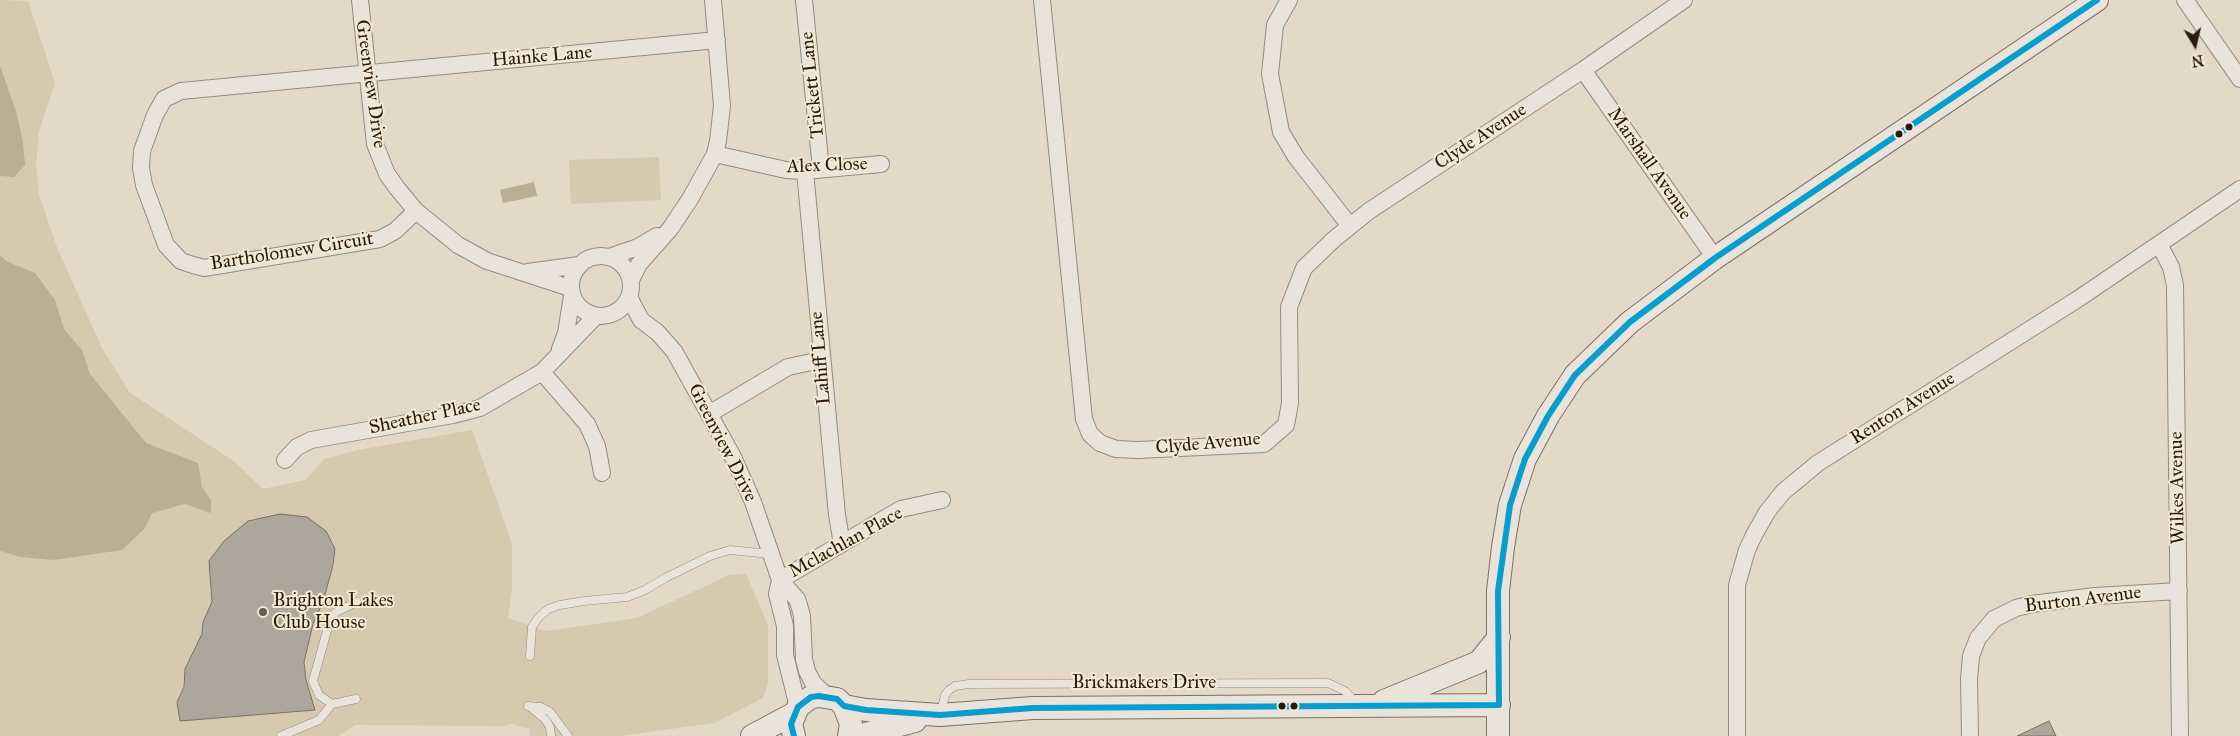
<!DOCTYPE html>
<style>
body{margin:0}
#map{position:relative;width:2240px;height:736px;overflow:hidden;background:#e3d9c6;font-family:"IM FELL Great Primer",serif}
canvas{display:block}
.north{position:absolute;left:2170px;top:20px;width:50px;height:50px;-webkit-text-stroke:4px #f5e9d2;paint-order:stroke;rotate:171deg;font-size:14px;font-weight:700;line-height:20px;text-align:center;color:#291912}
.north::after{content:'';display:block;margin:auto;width:18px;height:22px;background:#291912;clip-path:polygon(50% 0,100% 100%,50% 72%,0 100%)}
</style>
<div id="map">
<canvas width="2240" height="736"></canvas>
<div class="north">N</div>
</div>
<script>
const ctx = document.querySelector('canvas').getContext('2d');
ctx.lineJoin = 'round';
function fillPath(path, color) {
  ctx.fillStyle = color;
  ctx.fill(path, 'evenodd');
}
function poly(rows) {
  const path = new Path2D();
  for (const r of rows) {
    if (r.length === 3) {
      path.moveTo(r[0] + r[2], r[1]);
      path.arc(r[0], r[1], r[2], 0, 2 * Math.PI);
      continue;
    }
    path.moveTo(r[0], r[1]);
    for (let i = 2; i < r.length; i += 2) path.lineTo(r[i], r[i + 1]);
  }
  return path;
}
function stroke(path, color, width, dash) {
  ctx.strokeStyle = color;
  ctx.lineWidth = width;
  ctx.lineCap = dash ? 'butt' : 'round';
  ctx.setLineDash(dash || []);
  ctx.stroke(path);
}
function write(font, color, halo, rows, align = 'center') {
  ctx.font = font + ' "IM FELL Great Primer",serif';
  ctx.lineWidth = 4;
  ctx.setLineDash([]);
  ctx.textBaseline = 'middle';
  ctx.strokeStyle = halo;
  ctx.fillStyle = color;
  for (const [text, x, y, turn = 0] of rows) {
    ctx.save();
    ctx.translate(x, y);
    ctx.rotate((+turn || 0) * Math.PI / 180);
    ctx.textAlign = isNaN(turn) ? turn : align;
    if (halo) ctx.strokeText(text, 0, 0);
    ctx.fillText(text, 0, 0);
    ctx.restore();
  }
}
fillPath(poly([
 [0,0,28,1,55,83,39,131,36,165,39,195,58,250,102,348,129,392,235,462,263,489,305,480,324,459,358,450,472,430,512,544,512,590,508,618,546,631,637,618,729,575,746,574,768,625,768,683,763,698,714,723,620,736,530,736,530,729,511,724,504,726,355,725,338,736,0,736],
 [659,157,661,200,571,204,569,160]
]), '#d7c9af');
fillPath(poly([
 [0,66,17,114,23,143,25,165,14,177,0,176],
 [534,182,537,196,503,203,500,190],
 [0,255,6,261,35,273,55,300,64,329,82,350,90,374,146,443,198,463,202,487,211,500,211,513,185,504,152,513,145,528,122,550,53,560,21,557,0,551]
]), '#bcad95');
const building = poly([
 [280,514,307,517,326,531,335,549,333,565,323,602,313,624,304,662,306,680,315,710,180,721,177,702,184,687,185,669,202,634,203,622,212,602,209,561,224,541,248,521,280,514],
 [2049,721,2056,736,2017,736,2049,721]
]);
fillPath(building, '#aea69a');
stroke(building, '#797167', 1);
const lane = poly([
 [530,656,532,627,538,618,548,609,560,605,584,601,627,597,645,590,665,578,710,556,730,550,770,554],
 [356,699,332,704,319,695,313,681,330,620,336,612,357,602],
 [528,706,541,707,550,712,568,736],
 [530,707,545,719,550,727,551,736],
 [941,713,945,695,949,690,955,686,969,684,1328,683,1345,691,1355,702],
 [281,736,319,720,332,704]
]);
const street = poly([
 [360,0,375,144,387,174,397,188,416,211,458,245,487,261,570,288],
 [804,0,821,169],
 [1042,0,1084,419,1090,434,1100,443,1116,449,1138,450,1264,444,1286,425,1290,403,1289,307,1304,268,1333,240,1369,211,1583,70,1684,0],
 [1289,0,1275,25,1270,74,1281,132,1296,157,1350,226],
 [2185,0,2240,79],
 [1583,70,1715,258],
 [715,154,786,170,805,171,881,164],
 [805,171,837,515,842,544],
 [416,211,395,231,380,239,204,268,193,265,181,261,166,245,144,185,141,168,142,151,155,115,164,99,181,91,717,40],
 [2159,244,2171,267,2175,285,2180,736],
 [601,286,30],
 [609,257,638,247,657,236],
 [528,272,579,265],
 [631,280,639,264,670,229,690,199,715,154,718,141,722,106,713,0],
 [629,297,641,320,657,332,674,351,733,457,753,502,780,580,797,599,799,605,802,616,804,659,807,671,813,683,827,696],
 [560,349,566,333,572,296],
 [542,372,587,424,597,446,602,473],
 [709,414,788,367,821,360],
 [285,460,297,447,311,440,453,415,480,408,542,372,596,316],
 [780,580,901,509,942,500],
 [780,580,777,594,785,626,785,655,798,707],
 [1737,736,1737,585,1747,550,1754,535,1767,512,1783,492,1818,463,2078,299,2240,189],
 [1970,736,1969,679,1971,656,1978,638,1994,619,2016,608,2032,604,2095,596,2179,591]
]);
const secondary = poly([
 [1384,701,1479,662,1499,637],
 [844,706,866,710,940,715,1033,708,1499,705],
 [752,736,793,714],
 [794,736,791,724,798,707,811,697,819,696,837,699,844,706,851,724,849,736],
 [859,736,915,721],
 [1498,736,1498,591,1503,547,1510,505,1525,459,1548,416,1575,375,1630,322,1715,258,2097,0]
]);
stroke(lane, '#938b80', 9);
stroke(street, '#938b80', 18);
stroke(secondary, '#797167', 24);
stroke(lane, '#e9e3da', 8);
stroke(street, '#e9e3da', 16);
stroke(secondary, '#e9e3da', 22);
stroke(poly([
 [794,736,791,724,798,707,811,697,819,696,837,699,844,706,866,710,940,715,1033,708,1499,705,1498,591,1510,505,1525,459,1548,416,1575,375,1630,322,1715,258,2097,0]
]), '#069ece', 6);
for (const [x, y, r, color] of [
 [1909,127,4.5,"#291912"],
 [1899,134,4.5,"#291912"],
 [263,612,5,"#6a5c51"],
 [1282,706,4.5,"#291912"],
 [1294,706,4.5,"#291912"]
]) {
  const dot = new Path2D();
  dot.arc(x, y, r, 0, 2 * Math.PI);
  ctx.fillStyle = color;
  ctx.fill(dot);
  stroke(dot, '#f5e9d2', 2);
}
write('19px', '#291912', '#f5e9d2', [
 ["Hainke Lane",542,57,-5],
 ["Greenview Drive",370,84,82],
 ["Trickett Lane",813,85,-96],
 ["Clyde Avenue",1481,137,-33],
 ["Marshall Avenue",1649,164,55],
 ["Alex Close",827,166,-2],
 ["Bartholomew Circuit",292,252,-9],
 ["Lahiff Lane",821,358,-95],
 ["Renton Avenue",1903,409,-32],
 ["Sheather Place",425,417,-12],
 ["Greenview Drive",722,443,63],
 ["Clyde Avenue",1208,444,-5],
 ["Wilkes Avenue",2178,488,-91],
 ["Mclachlan Place",846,543,-29],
 ["Burton Avenue",2083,600,-7],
 ["Brickmakers Drive",1144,683]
]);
write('19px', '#291912', '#f5e9d2', [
 ["Brighton Lakes",273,601],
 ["Club House",273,623]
], 'left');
</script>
